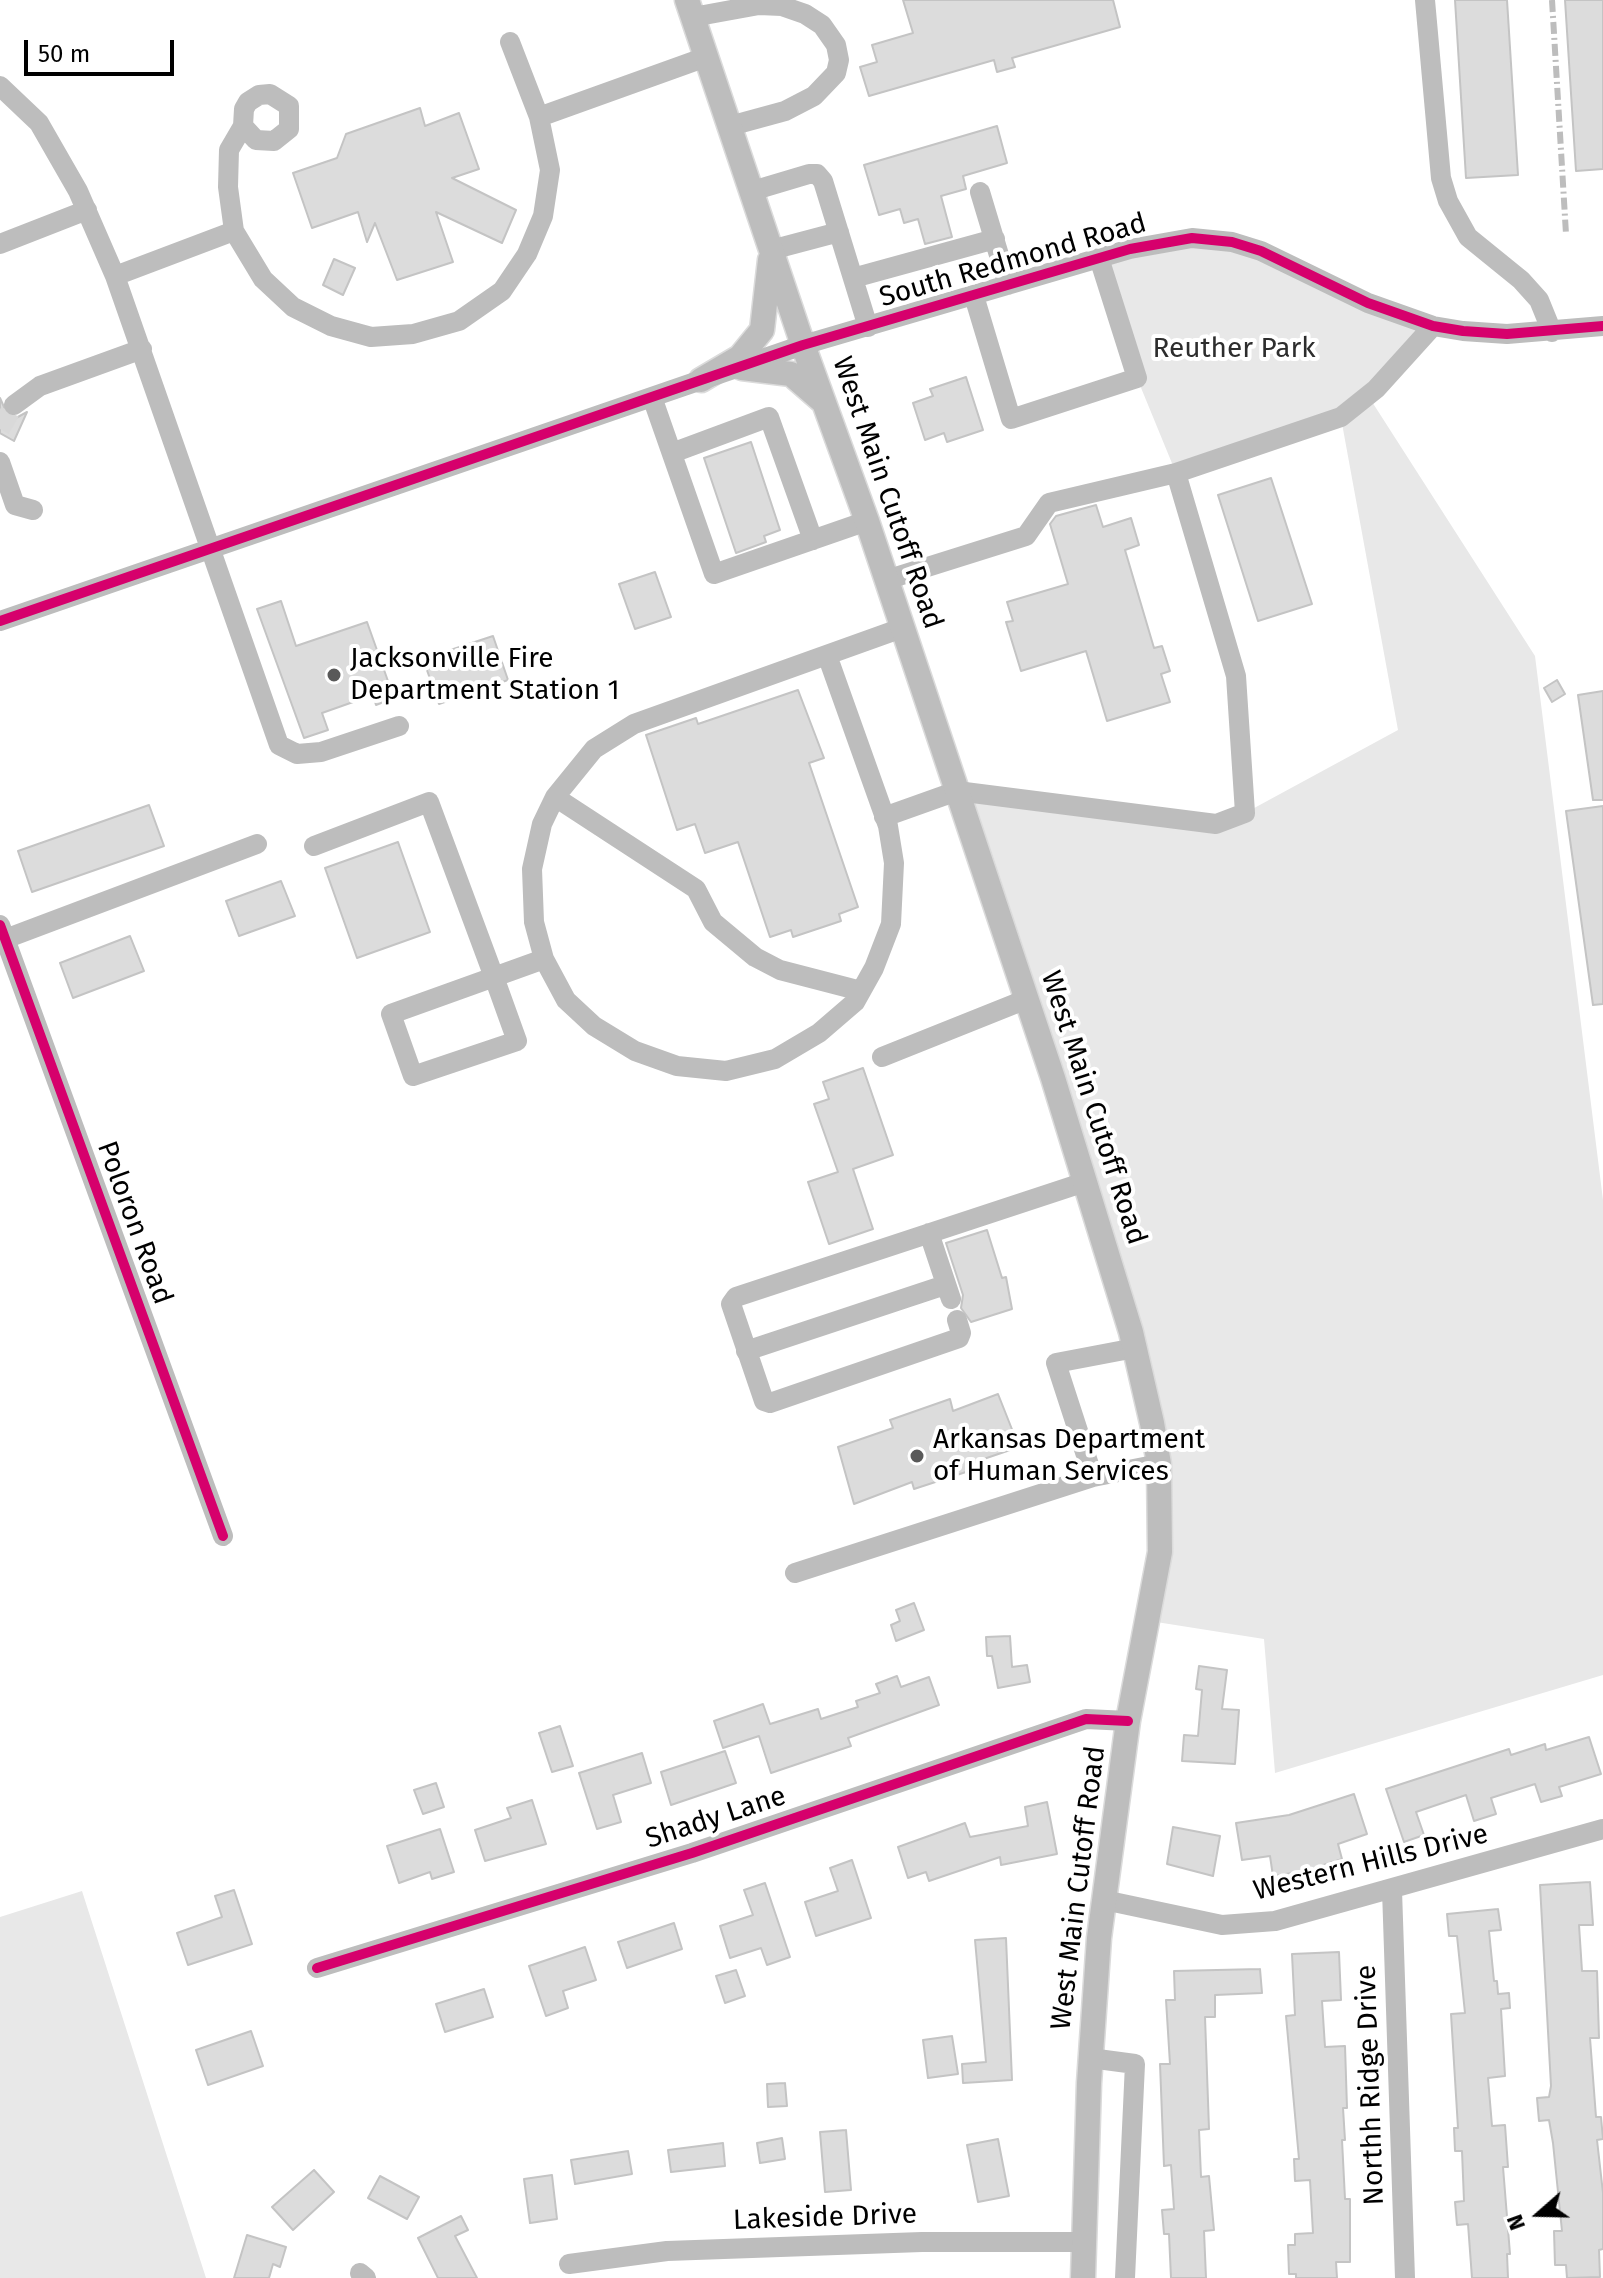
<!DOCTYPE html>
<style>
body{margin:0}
#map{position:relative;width:1603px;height:2278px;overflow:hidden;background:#fff;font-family:"Fira Sans",sans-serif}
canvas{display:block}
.north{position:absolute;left:1499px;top:2174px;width:80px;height:80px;-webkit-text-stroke:6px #fff;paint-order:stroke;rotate:250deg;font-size:22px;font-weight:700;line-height:32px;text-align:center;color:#000}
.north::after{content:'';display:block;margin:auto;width:28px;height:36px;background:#000;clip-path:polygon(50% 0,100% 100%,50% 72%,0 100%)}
.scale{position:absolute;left:24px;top:40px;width:150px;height:36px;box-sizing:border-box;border:4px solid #000;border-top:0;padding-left:10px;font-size:24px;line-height:28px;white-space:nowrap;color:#000;-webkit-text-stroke:6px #fff;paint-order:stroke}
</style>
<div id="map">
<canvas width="1603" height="2278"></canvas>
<div class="north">N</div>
<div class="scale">50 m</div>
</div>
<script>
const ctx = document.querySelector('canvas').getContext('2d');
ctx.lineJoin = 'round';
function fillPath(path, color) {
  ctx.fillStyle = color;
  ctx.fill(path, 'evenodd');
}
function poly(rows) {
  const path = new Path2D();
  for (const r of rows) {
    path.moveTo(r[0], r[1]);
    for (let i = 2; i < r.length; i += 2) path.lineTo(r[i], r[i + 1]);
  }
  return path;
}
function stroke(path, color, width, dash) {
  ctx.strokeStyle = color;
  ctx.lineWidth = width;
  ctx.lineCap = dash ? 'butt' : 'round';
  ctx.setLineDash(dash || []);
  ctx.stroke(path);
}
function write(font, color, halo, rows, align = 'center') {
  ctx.font = font + ' "Fira Sans",sans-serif';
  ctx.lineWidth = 8;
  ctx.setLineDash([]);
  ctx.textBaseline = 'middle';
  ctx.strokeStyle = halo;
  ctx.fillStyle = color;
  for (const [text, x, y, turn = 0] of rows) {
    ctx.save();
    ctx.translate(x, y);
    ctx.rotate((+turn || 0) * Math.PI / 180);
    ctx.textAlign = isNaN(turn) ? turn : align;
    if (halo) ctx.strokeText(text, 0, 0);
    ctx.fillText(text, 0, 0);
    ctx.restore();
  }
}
fillPath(poly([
 [1202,238,1433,326,1367,394,1535,656,1603,1200,1603,1675,1275,1773,1264,1639,1150,1621,1159,1464,957,791,1216,824,1245,813,1398,730,1341,418,1176,473,1137,378,1099,258],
 [82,1891,206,2278,0,2278,0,1917]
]), '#e8e8e8');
const building = poly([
 [903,0,1113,0,1120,27,1012,58,1015,67,997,72,994,60,869,96,860,67,877,62,872,45,913,33,903,0],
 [1455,0,1507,0,1518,175,1466,178,1455,0],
 [1565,0,1603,0,1603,169,1576,171,1565,0],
 [420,108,425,126,459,113,479,169,452,178,516,210,502,243,436,212,453,262,397,280,375,223,367,242,358,212,312,228,293,173,337,158,346,134,420,108],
 [997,126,1007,163,963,176,966,189,941,196,952,237,925,244,918,219,904,223,900,209,879,215,864,165,997,126],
 [334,259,355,268,343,295,323,285,334,259],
 [966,377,983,430,947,442,944,433,925,440,913,403,933,396,930,389,966,377],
 [0,398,8,416,16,418,27,412,14,441,0,433,0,398],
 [751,442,780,530,764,536,766,542,736,553,704,458,751,442],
 [1271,478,1312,604,1258,621,1218,495,1271,478],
 [1096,505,1103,527,1131,518,1139,545,1125,550,1154,648,1162,646,1170,671,1161,674,1170,702,1107,721,1086,651,1021,671,1006,622,1013,621,1007,602,1068,584,1050,524,1056,516,1096,505],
 [655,572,671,617,635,629,619,584,655,572],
 [281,601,296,646,367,622,394,698,376,705,373,695,322,713,328,730,304,738,257,609,281,601],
 [493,636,508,680,439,704,423,659,493,636],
 [1557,680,1565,694,1552,702,1544,688,1557,680],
 [798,690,824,758,809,763,858,907,839,914,841,921,793,937,791,930,770,937,738,842,705,853,695,824,677,830,646,735,696,718,698,724,798,690],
 [1603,691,1603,800,1593,800,1578,695,1603,691],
 [149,805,164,846,32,892,18,851,149,805],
 [1603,806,1603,1004,1593,1005,1566,811,1603,806],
 [398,842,430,932,357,958,325,868,398,842],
 [281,881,295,916,239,936,226,901,281,881],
 [130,936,144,971,73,998,60,963,130,936],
 [863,1068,893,1155,853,1169,873,1229,829,1244,808,1182,838,1172,814,1104,829,1099,823,1082,863,1068],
 [987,1230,1002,1278,1006,1277,1012,1309,971,1322,961,1308,963,1295,946,1243,987,1230],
 [998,1394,1019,1447,969,1464,969,1471,914,1489,912,1482,854,1504,838,1447,893,1428,890,1420,950,1399,953,1411,998,1394],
 [914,1603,924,1630,896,1641,891,1625,900,1621,896,1610,914,1603],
 [1010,1636,1012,1667,1027,1665,1030,1682,998,1688,992,1656,987,1656,986,1637,1010,1636],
 [1199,1666,1227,1670,1222,1709,1239,1710,1235,1764,1182,1761,1184,1735,1198,1736,1202,1690,1196,1689,1199,1666],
 [897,1676,901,1687,929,1677,939,1705,848,1738,851,1746,771,1773,759,1736,723,1748,714,1721,763,1704,770,1724,818,1709,821,1719,858,1707,856,1701,880,1693,876,1684,897,1676],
 [560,1726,573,1766,552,1772,539,1733,560,1726],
 [1589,1737,1601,1774,1559,1787,1562,1796,1541,1802,1535,1784,1491,1798,1496,1814,1474,1821,1466,1795,1416,1812,1424,1835,1404,1842,1386,1789,1509,1749,1511,1755,1545,1744,1546,1750,1589,1737],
 [725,1751,736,1783,671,1805,661,1772,725,1751],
 [642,1753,651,1783,613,1795,621,1822,597,1829,579,1773,642,1753],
 [436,1783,444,1807,423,1814,414,1790,436,1783],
 [1354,1794,1367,1834,1338,1844,1342,1859,1305,1871,1273,1876,1270,1856,1242,1860,1236,1823,1289,1815,1354,1794],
 [532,1800,546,1844,485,1861,475,1830,511,1818,507,1808,532,1800],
 [1047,1802,1057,1854,1001,1865,1000,1857,929,1881,926,1872,908,1878,898,1847,965,1823,970,1837,1028,1826,1025,1807,1047,1802],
 [1173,1827,1220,1836,1213,1876,1167,1864,1173,1827],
 [440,1829,454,1872,432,1879,430,1872,399,1883,387,1846,440,1829],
 [852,1860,871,1918,816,1936,805,1902,838,1891,830,1868,852,1860],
 [1590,1882,1593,1925,1579,1925,1582,1971,1597,1971,1599,2038,1590,2038,1596,2117,1601,2117,1603,2139,1597,2140,1603,2193,1603,2249,1599,2250,1600,2277,1567,2278,1566,2265,1555,2265,1554,2231,1562,2231,1553,2143,1549,2120,1539,2121,1537,2098,1549,2097,1551,2086,1540,1885,1590,1882],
 [765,1883,790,1957,767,1965,761,1948,730,1958,720,1926,753,1915,744,1890,765,1883],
 [234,1890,252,1944,188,1965,177,1933,222,1917,215,1896,234,1890],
 [1498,1909,1501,1930,1489,1931,1494,1981,1497,1981,1498,1994,1509,1993,1510,2008,1501,2009,1505,2076,1488,2078,1492,2126,1505,2125,1508,2167,1503,2167,1510,2254,1507,2254,1508,2278,1472,2278,1468,2224,1457,2225,1455,2202,1464,2201,1462,2151,1455,2151,1454,2128,1458,2128,1451,2014,1465,2013,1457,1936,1449,1936,1447,1914,1498,1909],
 [674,1923,682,1949,627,1968,618,1942,674,1923],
 [1006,1938,1012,2080,963,2083,962,2064,986,2062,975,1940,1006,1938],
 [585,1947,596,1980,563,1991,568,2008,546,2016,529,1966,585,1947],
 [1339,1952,1341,2000,1322,2001,1325,2047,1345,2046,1347,2108,1343,2108,1345,2140,1342,2140,1345,2199,1350,2199,1350,2262,1336,2262,1337,2278,1296,2278,1296,2274,1289,2274,1288,2245,1295,2245,1295,2234,1313,2233,1310,2180,1295,2181,1294,2159,1299,2159,1286,2016,1295,2015,1292,1954,1339,1952],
 [1260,1969,1262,1993,1215,1995,1215,2017,1205,2017,1209,2129,1199,2130,1201,2177,1209,2176,1214,2230,1204,2231,1206,2278,1171,2278,1169,2234,1164,2234,1162,2210,1174,2209,1171,2165,1164,2166,1160,2064,1170,2064,1166,2000,1175,2000,1174,1971,1260,1969],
 [736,1970,745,1996,725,2003,716,1976,736,1970],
 [484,1989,493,2017,445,2032,436,2004,484,1989],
 [251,2031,263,2066,208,2085,196,2050,251,2031],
 [952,2036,958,2074,928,2078,923,2040,952,2036],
 [785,2083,787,2106,768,2107,767,2084,785,2083],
 [846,2130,851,2190,825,2192,820,2132,846,2130],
 [782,2138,785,2159,760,2163,757,2143,782,2138],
 [998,2139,1009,2196,978,2202,967,2145,998,2139],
 [723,2143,725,2166,671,2172,668,2150,723,2143],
 [628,2151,632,2174,575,2184,571,2160,628,2151],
 [314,2170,334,2192,293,2230,272,2207,314,2170],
 [552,2175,557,2219,530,2223,524,2179,552,2175],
 [380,2176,419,2197,407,2219,368,2198,380,2176],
 [461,2216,468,2230,455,2236,477,2278,438,2278,418,2238,461,2216],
 [247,2235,286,2247,280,2267,273,2264,269,2278,234,2278,247,2235]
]);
fillPath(building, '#dcdcdc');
stroke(building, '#c4c4c4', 2);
stroke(poly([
 [0,429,14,405]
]), '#d9d9d9', 20, [20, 10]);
const major = poly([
 [687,0,803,345,867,521,1053,1078,1131,1332,1152,1423,1159,1464,1160,1552,1128,1721,1099,1938,1089,2083,1083,2278],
 [742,368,791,374,821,400],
 [701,380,740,357,762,330,770,260]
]);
stroke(major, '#dbdbdb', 27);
stroke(poly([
 [1425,0,1441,178,1448,201,1468,237,1521,280,1539,300,1552,332],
 [693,17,759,5,782,6,805,14,822,25,836,45,839,60,836,73,814,96,785,111,730,126],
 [0,86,39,123,78,191,115,276,279,745,297,754,321,752,399,726],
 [539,117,706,57],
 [243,126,256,140,274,141,289,129,289,106,270,94,259,95,248,102,244,109,243,126,229,150,228,187,234,231,263,279,293,307,331,326,371,337,413,334,459,321,502,291,527,254,543,216,550,170,539,117,510,42],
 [752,191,809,174,817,174,823,181,868,327],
 [980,192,1008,285],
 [0,244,87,210],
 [771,250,839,232],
 [115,276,234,231],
 [853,278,995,239],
 [974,296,1011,419,1137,378,1099,258],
 [652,397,714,574,867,521],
 [14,405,40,386,142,349],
 [672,453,769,417,813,540],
 [0,462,15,505,33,510],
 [1176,473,1341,417,1376,389,1433,326],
 [0,621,803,345,1130,249,1192,238,1232,242,1261,251,1368,303,1433,326,1463,331,1507,334,1603,326],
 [827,655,888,826,894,863,891,924,874,968,855,1002,819,1033,775,1059,726,1071,677,1066,635,1051,594,1026,566,1000,544,959,534,922,532,869,542,824,555,797,594,749,634,724,902,628],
 [555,797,696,889,713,922,755,957,780,970,861,991],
 [884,817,957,791,1216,824,1245,813,1236,676,1176,473,1049,503,1026,536,886,580],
 [314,846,429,802,494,977,517,1041,413,1076,391,1014,494,977,544,959],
 [0,925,223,1536],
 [5,939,257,844],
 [882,1057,1027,999],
 [929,1233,951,1299],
 [957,1320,961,1333,959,1338,770,1403,764,1401,731,1304,736,1297,1085,1182],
 [746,1351,945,1285],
 [1093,1477,1056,1363,1135,1348],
 [795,1573,1093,1477,1159,1464],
 [1392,1890,1405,2278],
 [1104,1900,1222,1925,1275,1921,1603,1829],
 [317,1968,692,1853,1086,1719,1128,1721],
 [1090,2058,1135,2064,1125,2278],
 [569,2264,667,2251,922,2242,1084,2242],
 [360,2273,366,2278]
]), '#bdbdbd', 20);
stroke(major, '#bdbdbd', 24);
stroke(poly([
 [1552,0,1566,234]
]), '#bdbdbd', 6, [12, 4, 2, 4]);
stroke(poly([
 [0,621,803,345,1130,249,1192,238,1232,242,1261,251,1368,303,1433,326,1463,331,1507,334,1603,326],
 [0,925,223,1536],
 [317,1968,692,1853,1086,1719,1128,1721]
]), '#d6006c', 10);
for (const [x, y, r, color] of [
 [334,675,8,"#595959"],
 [917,1456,8,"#595959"]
]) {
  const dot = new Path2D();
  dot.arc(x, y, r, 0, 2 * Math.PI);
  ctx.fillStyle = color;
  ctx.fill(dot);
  stroke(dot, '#fff', 3);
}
write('28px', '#000', '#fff', [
 ["South Redmond Road",1013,261,-16],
 ["West Main Cutoff Road",887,493,71],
 ["West Main Cutoff Road",1093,1108,72],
 ["Poloron Road",134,1223,70],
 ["Shady Lane",716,1818,-18],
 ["Western Hills Drive",1371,1863,-14],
 ["West Main Cutoff Road",1079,1888,-83],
 ["Northh Ridge Drive",1371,2085,-92],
 ["Lakeside Drive",825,2218,-2]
]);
write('28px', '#2d2d2d', '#fff', [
 ["Reuther Park",1234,349]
]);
write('28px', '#000', '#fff', [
 ["Jacksonville Fire",350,659],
 ["Department Station 1",350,691],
 ["Arkansas Department",933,1440],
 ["of Human Services",933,1472]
], 'left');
</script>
